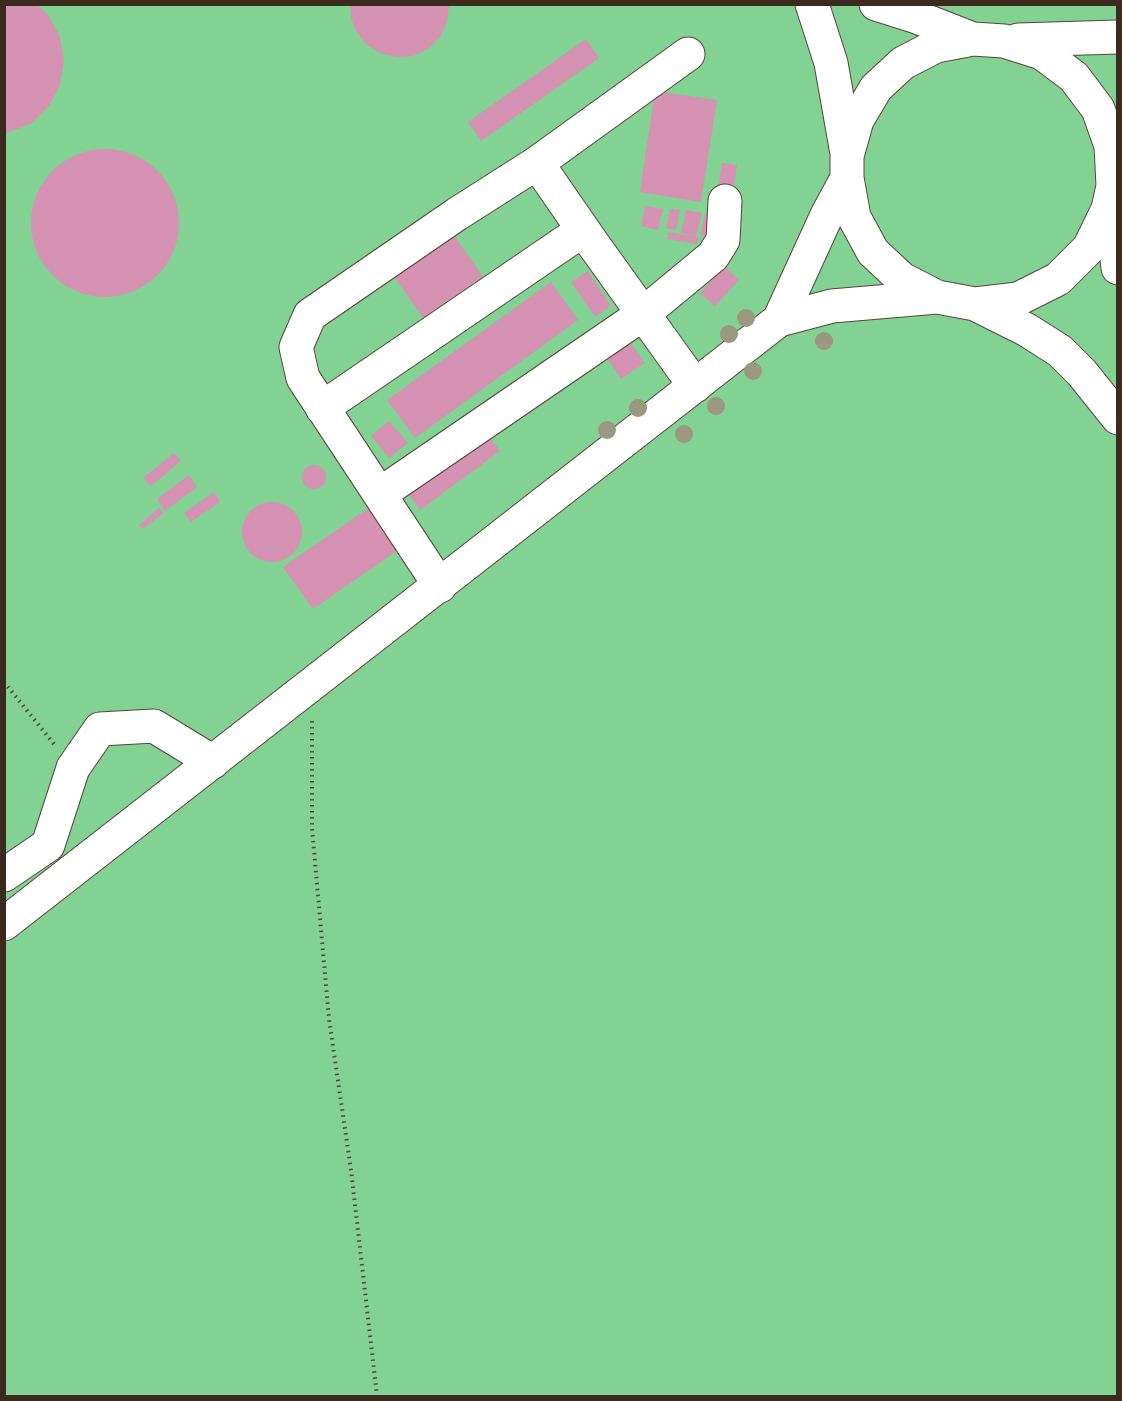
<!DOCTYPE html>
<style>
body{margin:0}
#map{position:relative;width:1122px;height:1401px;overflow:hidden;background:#f4e2ca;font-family:"Balsamiq Sans",sans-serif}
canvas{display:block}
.frame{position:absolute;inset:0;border:6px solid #3b2a1e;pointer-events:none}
</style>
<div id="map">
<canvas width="1122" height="1401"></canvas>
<div class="frame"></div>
</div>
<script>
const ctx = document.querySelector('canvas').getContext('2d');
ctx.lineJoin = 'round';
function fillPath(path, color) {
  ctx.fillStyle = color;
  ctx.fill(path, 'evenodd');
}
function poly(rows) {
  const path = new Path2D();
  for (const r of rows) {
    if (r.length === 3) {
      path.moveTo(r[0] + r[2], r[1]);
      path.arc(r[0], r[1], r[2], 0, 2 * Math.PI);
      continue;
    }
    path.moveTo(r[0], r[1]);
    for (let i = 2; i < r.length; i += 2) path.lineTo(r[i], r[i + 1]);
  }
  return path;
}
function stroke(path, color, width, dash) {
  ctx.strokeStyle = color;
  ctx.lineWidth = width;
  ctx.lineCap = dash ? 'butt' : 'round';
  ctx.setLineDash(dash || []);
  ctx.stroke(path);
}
fillPath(poly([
 [5,5,1117,5,1117,1396,5,1396]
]), '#81d293');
fillPath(poly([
 [4,4,36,4,49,16,60,37,64,61,60,85,49,106,32,123,4,134],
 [351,4,449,4,449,5,447,22,440,37,428,49,413,56,396,57,380,53,367,45,357,33,351,18],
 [586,39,599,58,481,141,468,122],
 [655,91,717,100,701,202,640,192],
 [105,223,74],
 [722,163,737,165,733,192,718,190],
 [645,206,663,209,658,230,641,226],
 [670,209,680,210,676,230,666,228],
 [686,210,702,213,696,236,681,233],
 [705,214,718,217,712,238,700,235],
 [668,232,699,237,697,244,667,239],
 [453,234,483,277,423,318,393,275],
 [725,267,739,280,715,306,700,293],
 [588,271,611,306,595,317,571,282],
 [551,282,578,320,415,438,387,400],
 [627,338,645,363,621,379,604,354],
 [389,421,408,443,389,458,371,436],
 [487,434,500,451,420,510,407,492],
 [174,453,181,461,151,486,143,478],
 [314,477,12],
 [189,475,197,487,165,511,157,499],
 [214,492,220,502,191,522,184,513],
 [272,532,30],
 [370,507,401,548,313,609,283,567],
 [159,508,164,513,143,529,139,525]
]), '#d592b3');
const minor = poly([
 [812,4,831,63,846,148],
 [876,4,914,16,973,39],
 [1018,40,1118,37],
 [537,163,688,54],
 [1108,209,1115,240,1118,268],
 [975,304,1018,299,1058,279,1089,248,1108,209,1113,186,1111,146,1098,109,1074,77,1042,53,1004,41,973,39,936,46,903,63,876,88,857,120,847,156,847,178,854,217,873,252,902,279,937,297,975,304,1027,330,1060,351,1082,373,1118,418],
 [779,320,827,215,847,178],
 [322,408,583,230],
 [380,494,643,314,713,256,723,240,725,201],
 [440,586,303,378,296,347,310,315,457,214,537,163,593,244,695,386],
 [4,875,48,845,73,768,100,729,154,726,213,762],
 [4,924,779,320,832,306,937,297]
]);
stroke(minor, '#574638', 35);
stroke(poly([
 [4,682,54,744],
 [312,721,312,828,329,1019,351,1170,377,1396]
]), '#574638', 4, [1.5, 4.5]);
stroke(minor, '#fff', 33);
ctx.fillStyle = '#9a987f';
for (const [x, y] of [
 [746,318],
 [729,334],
 [824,341],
 [753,371],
 [716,406],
 [638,408],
 [607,430],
 [684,434]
]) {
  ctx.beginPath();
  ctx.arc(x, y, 9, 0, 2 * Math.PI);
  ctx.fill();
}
</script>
